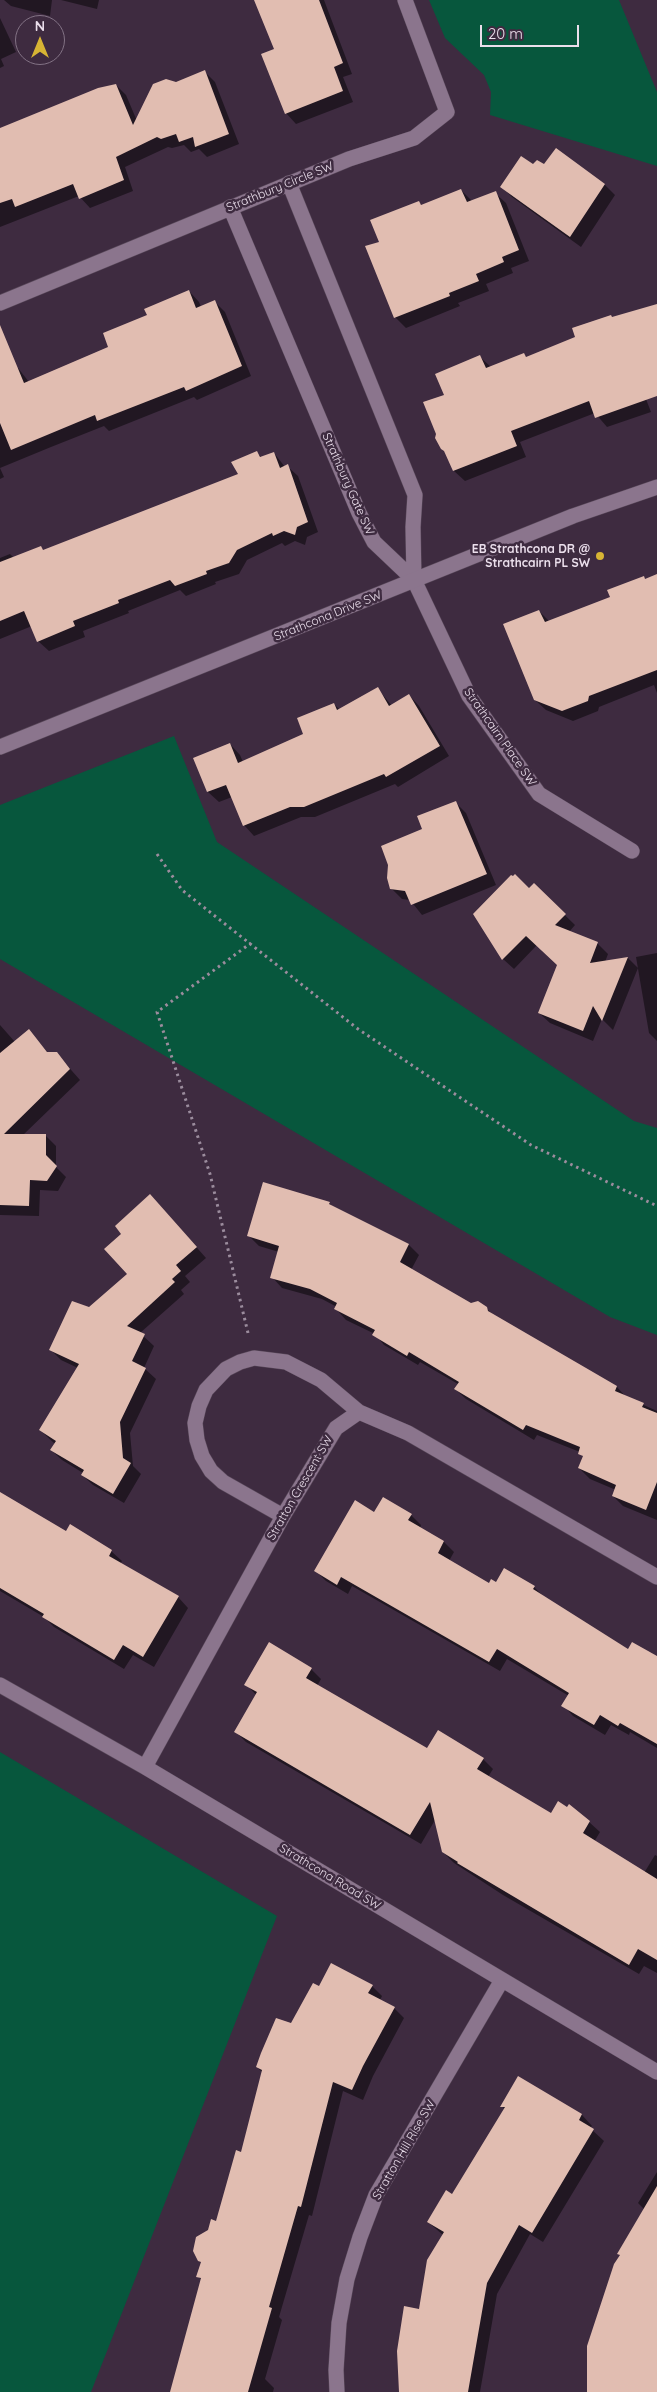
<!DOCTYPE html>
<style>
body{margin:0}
#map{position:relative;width:657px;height:2392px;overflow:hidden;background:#3e2b40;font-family:Quicksand,sans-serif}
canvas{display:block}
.north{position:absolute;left:15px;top:15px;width:50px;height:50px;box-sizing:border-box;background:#3e2b40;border:1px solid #837385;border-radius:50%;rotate:0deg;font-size:14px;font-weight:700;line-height:20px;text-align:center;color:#ebdfec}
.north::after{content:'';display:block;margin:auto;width:18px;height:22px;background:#d7b434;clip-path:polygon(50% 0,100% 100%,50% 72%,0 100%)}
.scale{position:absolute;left:480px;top:25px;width:99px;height:22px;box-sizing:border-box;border:2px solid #ebdfec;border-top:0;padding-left:6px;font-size:15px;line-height:18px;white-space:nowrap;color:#ebdfec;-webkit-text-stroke:4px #3e2b40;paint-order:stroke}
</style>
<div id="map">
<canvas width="657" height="2392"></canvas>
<div class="north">N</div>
<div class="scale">20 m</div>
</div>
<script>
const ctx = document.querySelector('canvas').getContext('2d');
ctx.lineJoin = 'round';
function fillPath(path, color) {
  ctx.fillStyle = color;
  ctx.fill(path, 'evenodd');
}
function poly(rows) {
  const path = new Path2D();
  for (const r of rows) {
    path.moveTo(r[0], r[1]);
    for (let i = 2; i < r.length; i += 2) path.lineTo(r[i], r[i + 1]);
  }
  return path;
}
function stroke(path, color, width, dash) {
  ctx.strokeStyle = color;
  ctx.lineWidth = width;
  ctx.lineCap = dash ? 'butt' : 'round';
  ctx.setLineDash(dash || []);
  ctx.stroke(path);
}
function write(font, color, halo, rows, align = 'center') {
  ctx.font = font + ' Quicksand,sans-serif';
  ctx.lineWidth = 5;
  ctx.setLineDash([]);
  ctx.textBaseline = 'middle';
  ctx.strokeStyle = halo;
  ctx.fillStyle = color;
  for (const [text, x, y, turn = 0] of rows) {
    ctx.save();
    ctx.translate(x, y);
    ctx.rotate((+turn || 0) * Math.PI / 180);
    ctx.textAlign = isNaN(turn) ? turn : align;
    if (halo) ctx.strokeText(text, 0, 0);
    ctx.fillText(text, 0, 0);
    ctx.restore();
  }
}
fillPath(poly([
 [429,0,619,0,657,92,657,166,490,115,491,92,484,75,445,38],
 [174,736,217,842,634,1121,657,1128,657,1335,610,1317,0,959,0,805],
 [0,1752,277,1916,91,2392,0,2392]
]), '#07573d');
fillPath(poly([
 [4,0,52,0,50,16,11,6],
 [61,0,99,0,97,9],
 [255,0,324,0,352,74,343,77,353,102,296,124,286,113,276,50],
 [0,18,16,52,1,59,4,66,0,68],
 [205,72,215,82,239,144,207,157,199,149,191,152,184,145,172,148,168,147,125,167,133,191,90,208,79,196,0,227,0,129,116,85,126,95,137,121,176,84],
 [556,150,605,185,615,195,581,247,512,197,502,187,534,166,544,166],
 [461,190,472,201,495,193,506,203,529,261,511,268,513,273,486,284,489,291,458,303,460,306,406,328,395,317,380,242,418,202,422,206],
 [189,291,199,302,201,307,215,302,225,312,251,376,197,400,194,397,109,431,104,426,51,447,0,468,4,477,0,479,0,376,18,368,29,382,110,347,148,316],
 [657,306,657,391,644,394,651,412,607,427,595,413,520,442,526,457,465,481,454,471,447,454,445,396,480,357,491,367,524,354,527,358,577,338,612,318],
 [257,453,262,458,274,453,285,467,287,466,298,476,318,532,307,537,305,545,295,541,285,546,282,543,247,560,239,574,215,582,216,584,186,596,180,590,128,611,129,613,83,631,85,637,49,651,38,641,32,626,0,639,0,558,10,554,14,558,44,551,239,475],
 [657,575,657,693,654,685,599,707,598,711,573,721,546,710,535,700,539,611,550,622,611,598],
 [377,688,392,706,409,695,419,706,449,756,398,787,395,784,315,817,301,817,254,836,244,825,232,797,219,802,208,792,195,759,230,744,240,755,243,762,305,735,334,704,340,710],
 [456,803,466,813,496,885,422,915,410,900,402,899,391,888,424,830],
 [534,885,575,925,569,932,598,944,608,954,605,962,628,958,638,968,613,1030,602,1019,593,1041,550,1023,539,1013,559,965,537,945,514,969,503,959,475,914,529,890],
 [657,953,657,1041,649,1033,636,957],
 [0,1025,15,1042,29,1031,49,1054,57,1054,80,1080,23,1135,46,1136,56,1146,56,1167,66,1177,58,1191,40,1190,39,1216,0,1215],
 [329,1203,333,1207,409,1245,419,1255,411,1270,471,1304,486,1308,494,1316,617,1387,626,1397,657,1411,657,1520,623,1506,613,1496,616,1490,590,1479,579,1468,584,1458,580,1452,537,1435,534,1440,466,1399,455,1389,458,1384,420,1362,418,1365,384,1345,375,1334,346,1320,336,1309,337,1307,322,1299,282,1288,272,1277,279,1252,259,1246,249,1236],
 [160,1206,206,1258,185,1276,190,1282,181,1290,184,1294,140,1333,154,1346,144,1368,156,1379,130,1433,133,1466,141,1474,124,1503,93,1485,82,1475,83,1473,62,1460,51,1450,55,1444,40,1430,78,1368,61,1360,51,1350,89,1309,129,1274],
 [0,1494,66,1533,111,1551,122,1561,120,1564,178,1597,188,1608,154,1667,133,1655,124,1669,54,1627,44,1617,0,1591],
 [375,1514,411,1515,421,1525,420,1528,444,1542,454,1552,449,1561,489,1585,497,1583,534,1587,545,1598,629,1650,657,1657,657,1748,630,1732,629,1735,611,1725,605,1735,573,1716,563,1705,569,1696,507,1659,500,1671,352,1586,348,1594,326,1581,316,1571],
 [311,1669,321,1679,317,1686,428,1750,483,1759,493,1769,488,1777,551,1815,589,1822,600,1832,594,1842,644,1873,655,1855,657,1856,657,1973,644,1966,639,1974,503,1895,454,1863,443,1852,435,1820,421,1844,246,1742,236,1732,257,1696,246,1684],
 [372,1986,382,1996,380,2000,394,2008,404,2018,373,2076,363,2100,343,2091,312,2216,309,2215,279,2317,282,2320,265,2379,274,2388,273,2392,172,2392,202,2280,198,2276,202,2263,199,2261,210,2231,217,2222,242,2153,262,2072,257,2067,319,1988],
 [519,2078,582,2115,592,2126,590,2128,604,2141,543,2242,530,2234,497,2294,480,2392,400,2392,420,2311,443,2235,428,2222,453,2196,505,2110,502,2106],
 [657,2172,657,2392,589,2392,621,2256,618,2253,644,2209,638,2203]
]), '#0007');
fillPath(poly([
 [254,0,319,0,343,63,334,67,343,91,285,114,261,54,274,49],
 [205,70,229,134,195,147,193,137,179,142,176,134,161,139,157,137,116,157,124,180,79,199,73,184,15,207,12,199,0,203,0,128,98,88,116,84,133,125,153,84,166,79,176,82],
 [556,148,605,184,570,237,500,187,521,156,533,164,537,160,544,164],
 [461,189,467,202,496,191,519,250,502,257,504,262,476,274,479,281,449,293,450,296,394,318,365,246,379,242,370,220,419,201,421,205],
 [189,290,196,308,215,300,242,366,186,391,184,387,97,421,95,415,11,450,0,423,0,325,24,383,108,347,103,333,147,315,144,309],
 [657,304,657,396,595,418,589,401,511,431,517,446,453,471,444,451,441,449,435,438,436,434,423,402,444,395,435,374,480,355,486,368,524,353,526,357,575,337,572,328,611,315,612,317],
 [257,451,260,457,274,452,280,468,288,464,308,522,297,527,295,535,284,531,273,536,272,533,237,550,229,563,206,571,207,574,175,586,170,580,118,600,119,603,73,621,75,626,37,642,24,611,0,621,0,562,41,546,43,550,238,474,231,462],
 [657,574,657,670,589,696,588,701,562,711,534,700,503,624,539,610,545,622,610,597,607,590,644,576,645,579],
 [378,687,389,706,409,694,440,746,386,777,384,774,304,807,290,807,243,826,226,785,207,792,193,758,230,743,238,763,303,734,297,718,334,703,337,710],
 [456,801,487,874,411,905,405,891,390,889,387,878,388,865,381,846,422,829,417,816],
 [515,874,529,888,534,883,566,914,555,925,598,942,590,963,628,957,602,1021,593,1006,583,1031,538,1013,557,965,526,936,502,960,473,914,511,875,513,876],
 [29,1029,47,1052,57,1052,70,1069,4,1134,46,1134,46,1155,57,1166,47,1181,30,1180,29,1206,0,1205,0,1053],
 [263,1182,330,1202,329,1204,409,1244,400,1262,471,1303,478,1301,487,1307,488,1311,617,1386,615,1391,644,1403,642,1407,657,1413,657,1482,646,1510,612,1496,616,1485,578,1468,583,1456,578,1454,580,1447,526,1425,523,1430,454,1389,459,1382,409,1352,407,1356,372,1335,375,1330,334,1309,337,1303,310,1289,270,1278,279,1246,247,1236],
 [150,1194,197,1247,176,1265,181,1271,172,1279,175,1282,127,1326,145,1334,132,1361,146,1368,120,1422,123,1458,131,1463,113,1494,81,1475,84,1470,50,1450,56,1441,39,1430,79,1364,49,1350,72,1301,89,1307,127,1274,104,1249,121,1234,115,1226],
 [0,1492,66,1531,70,1524,112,1550,109,1556,179,1596,143,1657,123,1645,114,1660,42,1617,44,1614,0,1588],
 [383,1497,412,1514,408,1520,444,1541,438,1553,489,1583,491,1579,496,1582,504,1568,535,1586,533,1589,628,1649,632,1642,657,1656,657,1744,620,1723,618,1726,600,1715,594,1725,561,1706,569,1693,497,1649,489,1662,341,1577,337,1585,314,1571,355,1500,374,1512],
 [269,1642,312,1668,306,1678,427,1748,438,1730,484,1758,477,1769,551,1813,558,1801,567,1807,569,1804,590,1821,583,1833,657,1879,657,1960,638,1949,629,1965,457,1863,458,1862,442,1852,430,1802,410,1835,234,1732,257,1692,244,1685],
 [331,1963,373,1985,368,1993,395,2007,363,2066,352,2090,333,2082,301,2207,298,2206,269,2307,272,2308,248,2392,170,2392,201,2278,196,2277,201,2262,198,2261,193,2251,196,2237,208,2230,211,2219,216,2221,236,2150,241,2152,262,2070,256,2067,261,2053,276,2018,291,2023,313,1983,319,1986],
 [518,2076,582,2114,579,2120,594,2129,532,2233,519,2225,487,2283,468,2392,399,2392,397,2351,404,2306,419,2309,427,2260,444,2232,427,2222,446,2190,452,2194,505,2107,500,2107],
 [657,2186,657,2392,587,2392,587,2346,614,2264,620,2255,617,2254]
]), '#e1bdb1');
const street = poly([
 [289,183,415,495,413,527,414,580],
 [230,207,359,513,374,542,414,580,469,696,539,794,632,851],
 [0,303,349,159,414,138,447,112,405,0],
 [283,1516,223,1482,211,1471,202,1456,197,1440,195,1423,199,1406,206,1390,226,1369,240,1362,254,1358,286,1362,321,1380,359,1412],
 [0,1685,145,1767,657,2072],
 [145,1767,283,1516,336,1428,359,1412,408,1433,657,1577],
 [337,2392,336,2370,339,2323,347,2279,360,2237,376,2195,502,1980]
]);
const secondary = poly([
 [0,747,573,516,657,487]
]);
stroke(street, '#584859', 16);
stroke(secondary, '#584859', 16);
stroke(poly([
 [157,854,182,890,358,1029,531,1145,657,1206],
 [248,1333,210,1174,157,1012,251,943]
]), '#9b8c9d', 3, [2.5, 4]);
stroke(street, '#8b758d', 15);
stroke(secondary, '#8b758d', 15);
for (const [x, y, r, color] of [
 [600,556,5,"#d7b434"]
]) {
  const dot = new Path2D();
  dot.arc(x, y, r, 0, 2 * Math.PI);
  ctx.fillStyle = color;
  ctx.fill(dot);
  stroke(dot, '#3e2b40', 2);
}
write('12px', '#ebdfec', '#3e2b40', [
 ["Strathbury Circle SW",280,187,-22],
 ["Strathbury Gate SW",348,484,66],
 ["Strathcona Drive SW",328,616,-22],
 ["Strathcairn Place SW",500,737,55],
 ["Stratton Crescent SW",300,1488,-60],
 ["Strathcona Road SW",330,1877,31],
 ["Stratton Hill Rise SW",404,2150,-60]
]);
write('bold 12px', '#ebdfec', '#3e2b40', [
 ["EB Strathcona DR @",590,549],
 ["Strathcairn PL SW",590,563]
], 'right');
</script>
